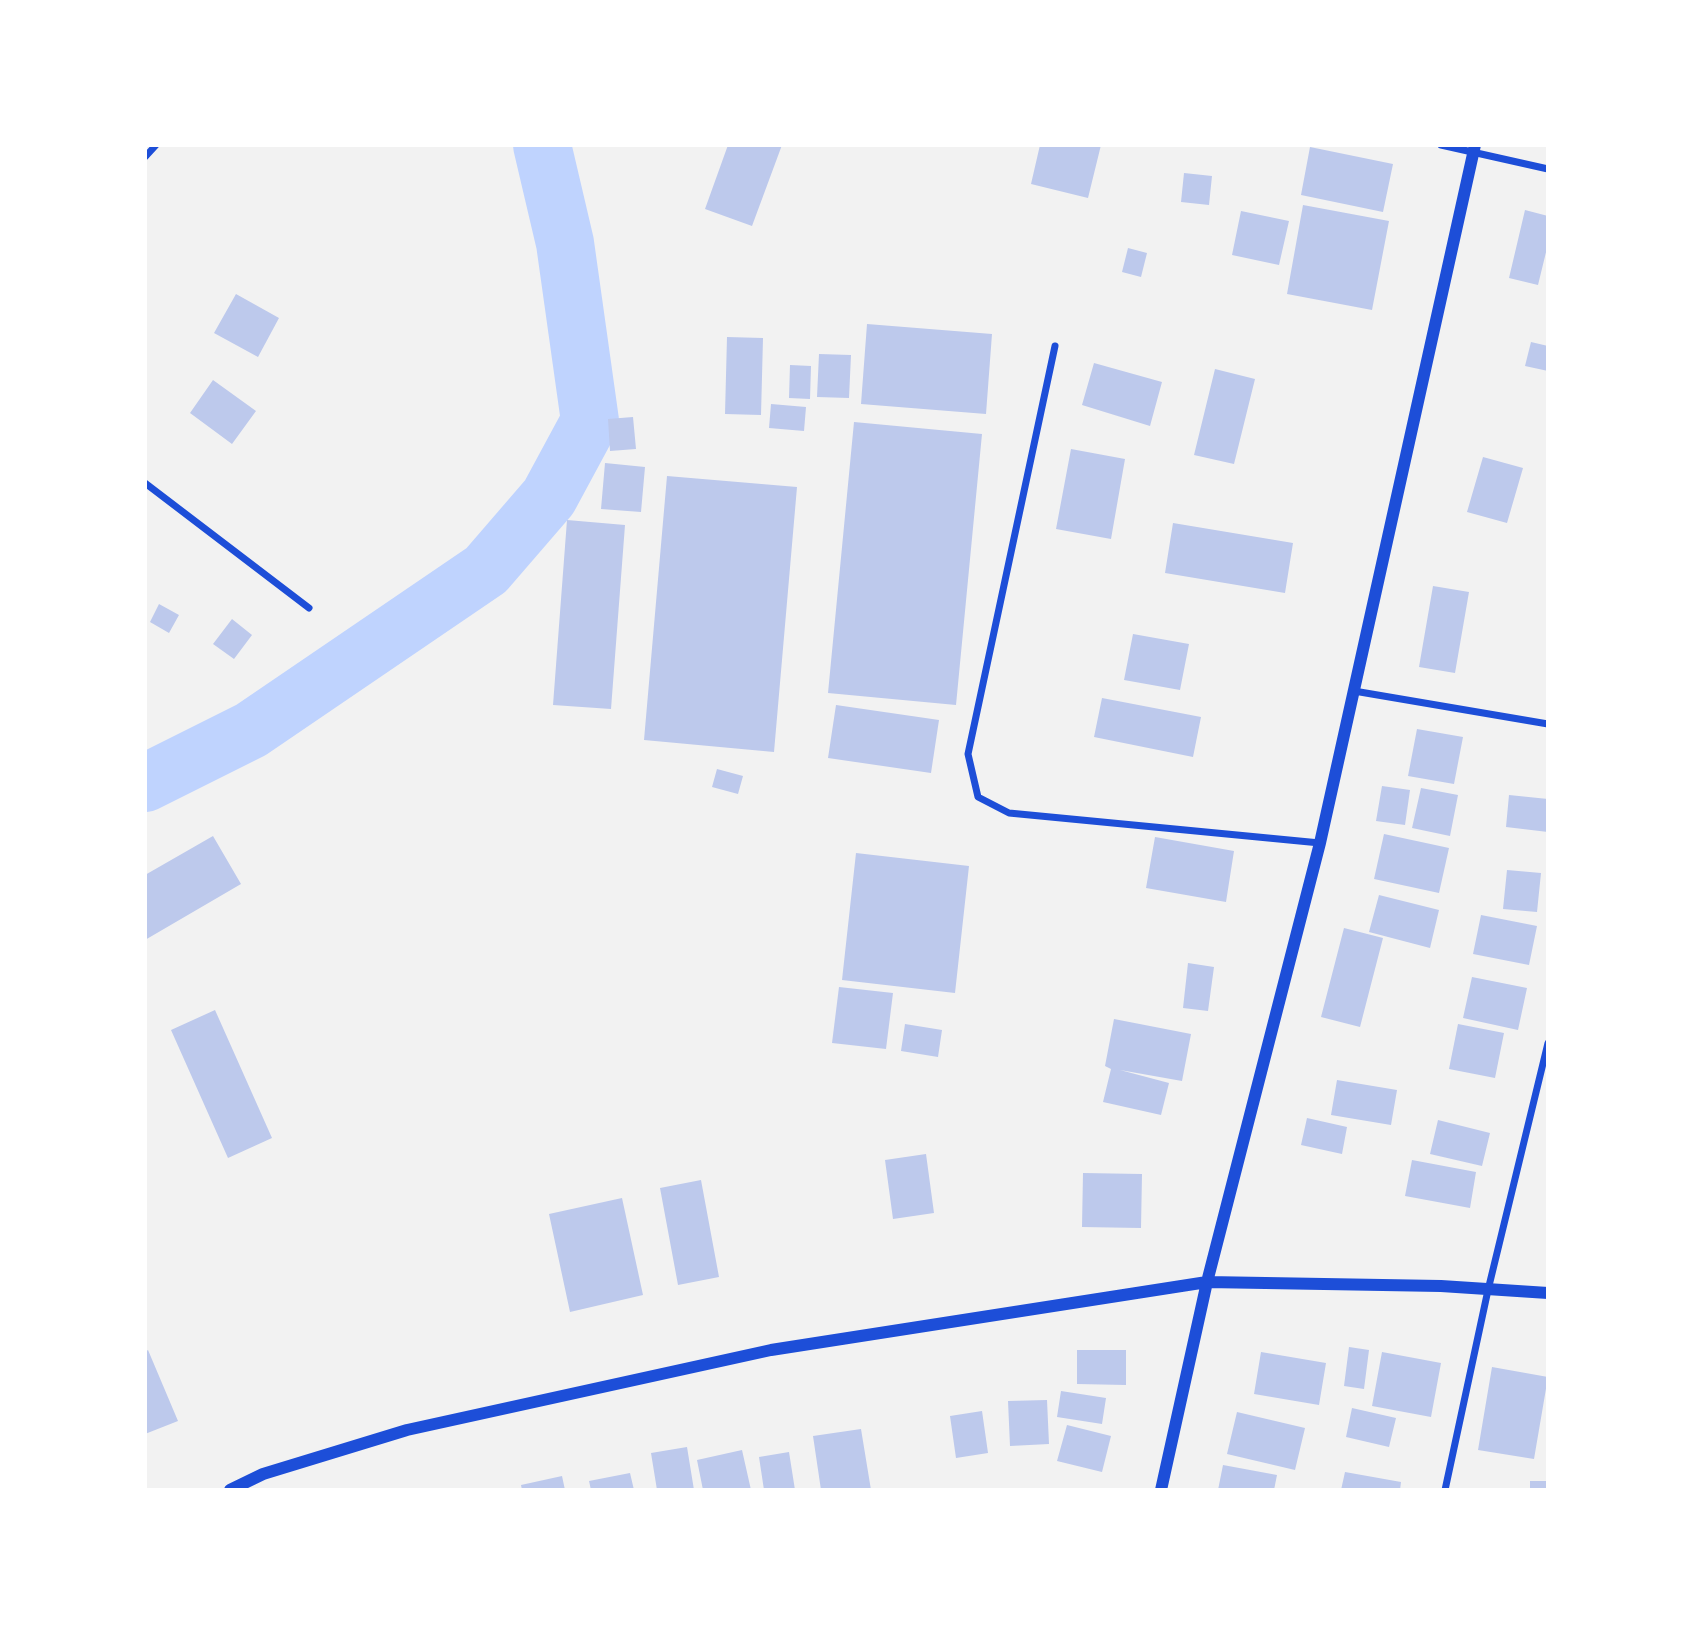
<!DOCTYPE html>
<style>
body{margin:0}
#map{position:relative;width:1693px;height:1635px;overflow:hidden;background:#f2f2f2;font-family:"Sofia Sans Condensed",sans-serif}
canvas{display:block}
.frame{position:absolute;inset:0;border:147px solid #fff;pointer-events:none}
</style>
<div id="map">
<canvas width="1693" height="1635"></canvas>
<div class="frame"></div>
</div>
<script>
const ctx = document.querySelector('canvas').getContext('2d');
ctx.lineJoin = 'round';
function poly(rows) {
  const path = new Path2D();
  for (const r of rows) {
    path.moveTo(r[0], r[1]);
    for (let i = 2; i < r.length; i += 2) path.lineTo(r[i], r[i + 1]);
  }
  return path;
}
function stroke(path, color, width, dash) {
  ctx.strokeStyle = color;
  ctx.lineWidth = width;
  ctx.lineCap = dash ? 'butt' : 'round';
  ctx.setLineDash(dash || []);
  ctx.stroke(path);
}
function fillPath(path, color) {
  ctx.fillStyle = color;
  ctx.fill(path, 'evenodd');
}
stroke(poly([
 [145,783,251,730,486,570,549,497,590,421,565,243,542,145]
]), '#bfd3fe', 58);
fillPath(poly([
 [728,145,782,145,752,226,705,209],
 [1040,145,1101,145,1088,198,1031,184],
 [1310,147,1393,164,1383,212,1301,195],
 [1184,173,1212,176,1209,205,1181,202],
 [1303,205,1389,221,1372,310,1287,294],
 [1525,210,1548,216,1548,244,1538,285,1509,278],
 [1241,211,1289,221,1279,265,1232,255],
 [1128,248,1147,253,1141,277,1122,272],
 [236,294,279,318,258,357,214,333],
 [867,324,992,334,986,414,861,404],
 [727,337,763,338,761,415,725,414],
 [1531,342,1548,346,1548,371,1525,366],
 [819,354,851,355,849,398,817,397],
 [1094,363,1162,382,1150,426,1082,405],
 [790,365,811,366,810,399,789,398],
 [1215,369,1255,379,1234,464,1194,455],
 [213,380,256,411,232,444,190,413],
 [771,404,806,407,804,431,769,428],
 [633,417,636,449,610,451,608,419],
 [854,422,982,434,956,705,828,693],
 [1071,449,1125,459,1111,539,1056,529],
 [1483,457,1523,468,1507,523,1467,512],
 [605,463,645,467,641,512,601,509],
 [667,476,797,487,774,752,644,740],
 [567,520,625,525,611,709,553,705],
 [1173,523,1293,543,1285,593,1165,573],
 [1433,586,1469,592,1455,673,1419,667],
 [159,604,179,615,169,633,150,622],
 [232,619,252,635,234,659,213,644],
 [1133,634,1189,644,1180,690,1124,680],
 [1102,698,1201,717,1193,757,1094,737],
 [836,705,939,720,931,773,828,758],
 [1417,729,1463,737,1454,784,1408,776],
 [717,769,743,776,738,794,712,787],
 [1382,786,1410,790,1405,825,1376,821],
 [1421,788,1458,795,1450,836,1412,828],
 [1509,795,1548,799,1548,832,1506,827],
 [1384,834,1449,848,1439,893,1374,879],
 [213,836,241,884,145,940,145,875],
 [1155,837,1234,851,1226,902,1146,888],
 [856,853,969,866,955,993,842,980],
 [1507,870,1541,873,1537,912,1503,909],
 [1379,895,1439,910,1430,948,1369,932],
 [1481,915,1537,926,1529,965,1473,954],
 [1344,928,1383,938,1360,1027,1321,1017],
 [1188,963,1214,967,1208,1011,1183,1008],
 [1472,977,1527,988,1518,1030,1463,1018],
 [839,987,893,993,886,1049,832,1043],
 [215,1010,272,1138,228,1158,171,1030],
 [1114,1019,1191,1034,1182,1081,1120,1070,1169,1083,1161,1115,1103,1102,1111,1069,1105,1066],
 [905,1024,942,1030,938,1057,901,1051],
 [1458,1024,1504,1033,1495,1078,1449,1069],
 [1337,1080,1397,1090,1391,1125,1331,1115],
 [1307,1118,1347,1127,1342,1154,1301,1145],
 [1438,1120,1490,1133,1482,1166,1430,1154],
 [926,1154,934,1213,893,1219,885,1160],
 [1412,1160,1476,1172,1470,1208,1405,1196],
 [1083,1173,1142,1174,1141,1228,1082,1227],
 [701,1180,719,1277,678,1285,660,1188],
 [622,1198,643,1295,570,1312,549,1214],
 [1349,1347,1369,1350,1364,1389,1344,1386],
 [148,1350,178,1421,145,1434,145,1352],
 [1077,1350,1126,1350,1126,1385,1077,1384],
 [1261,1352,1326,1363,1319,1405,1254,1394],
 [1382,1352,1441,1363,1431,1417,1372,1406],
 [1492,1367,1548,1377,1534,1459,1478,1450],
 [1061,1391,1106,1398,1102,1424,1057,1417],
 [1047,1400,1049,1444,1010,1446,1008,1401],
 [1352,1408,1396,1418,1389,1447,1346,1437],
 [982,1411,988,1453,956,1458,950,1416],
 [1237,1412,1305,1428,1295,1470,1227,1454],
 [1067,1425,1111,1436,1102,1472,1057,1461],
 [861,1429,871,1490,821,1490,813,1436],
 [687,1447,694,1490,657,1490,651,1453],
 [742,1450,751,1490,703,1490,697,1460],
 [789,1452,795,1490,764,1490,759,1457],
 [1223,1465,1277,1475,1274,1490,1218,1490],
 [1345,1472,1401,1482,1400,1490,1341,1490],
 [630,1473,634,1490,591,1490,589,1481],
 [562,1476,565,1490,522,1490,521,1485],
 [1530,1481,1548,1481,1548,1490,1530,1490]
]), '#bdc9ec');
stroke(poly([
 [1441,145,1548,169],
 [145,157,156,145],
 [1055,346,968,754,978,797,1009,813,1320,843],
 [145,483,309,608],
 [1354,691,1548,724],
 [1445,1490,1488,1290,1548,1043]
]), '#1d4ed8', 7);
stroke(poly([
 [230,1490,263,1474,407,1430,771,1350,1207,1282,1441,1286,1548,1293],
 [1161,1490,1207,1282,1320,843,1475,145]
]), '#1d4ed8', 12);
</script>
